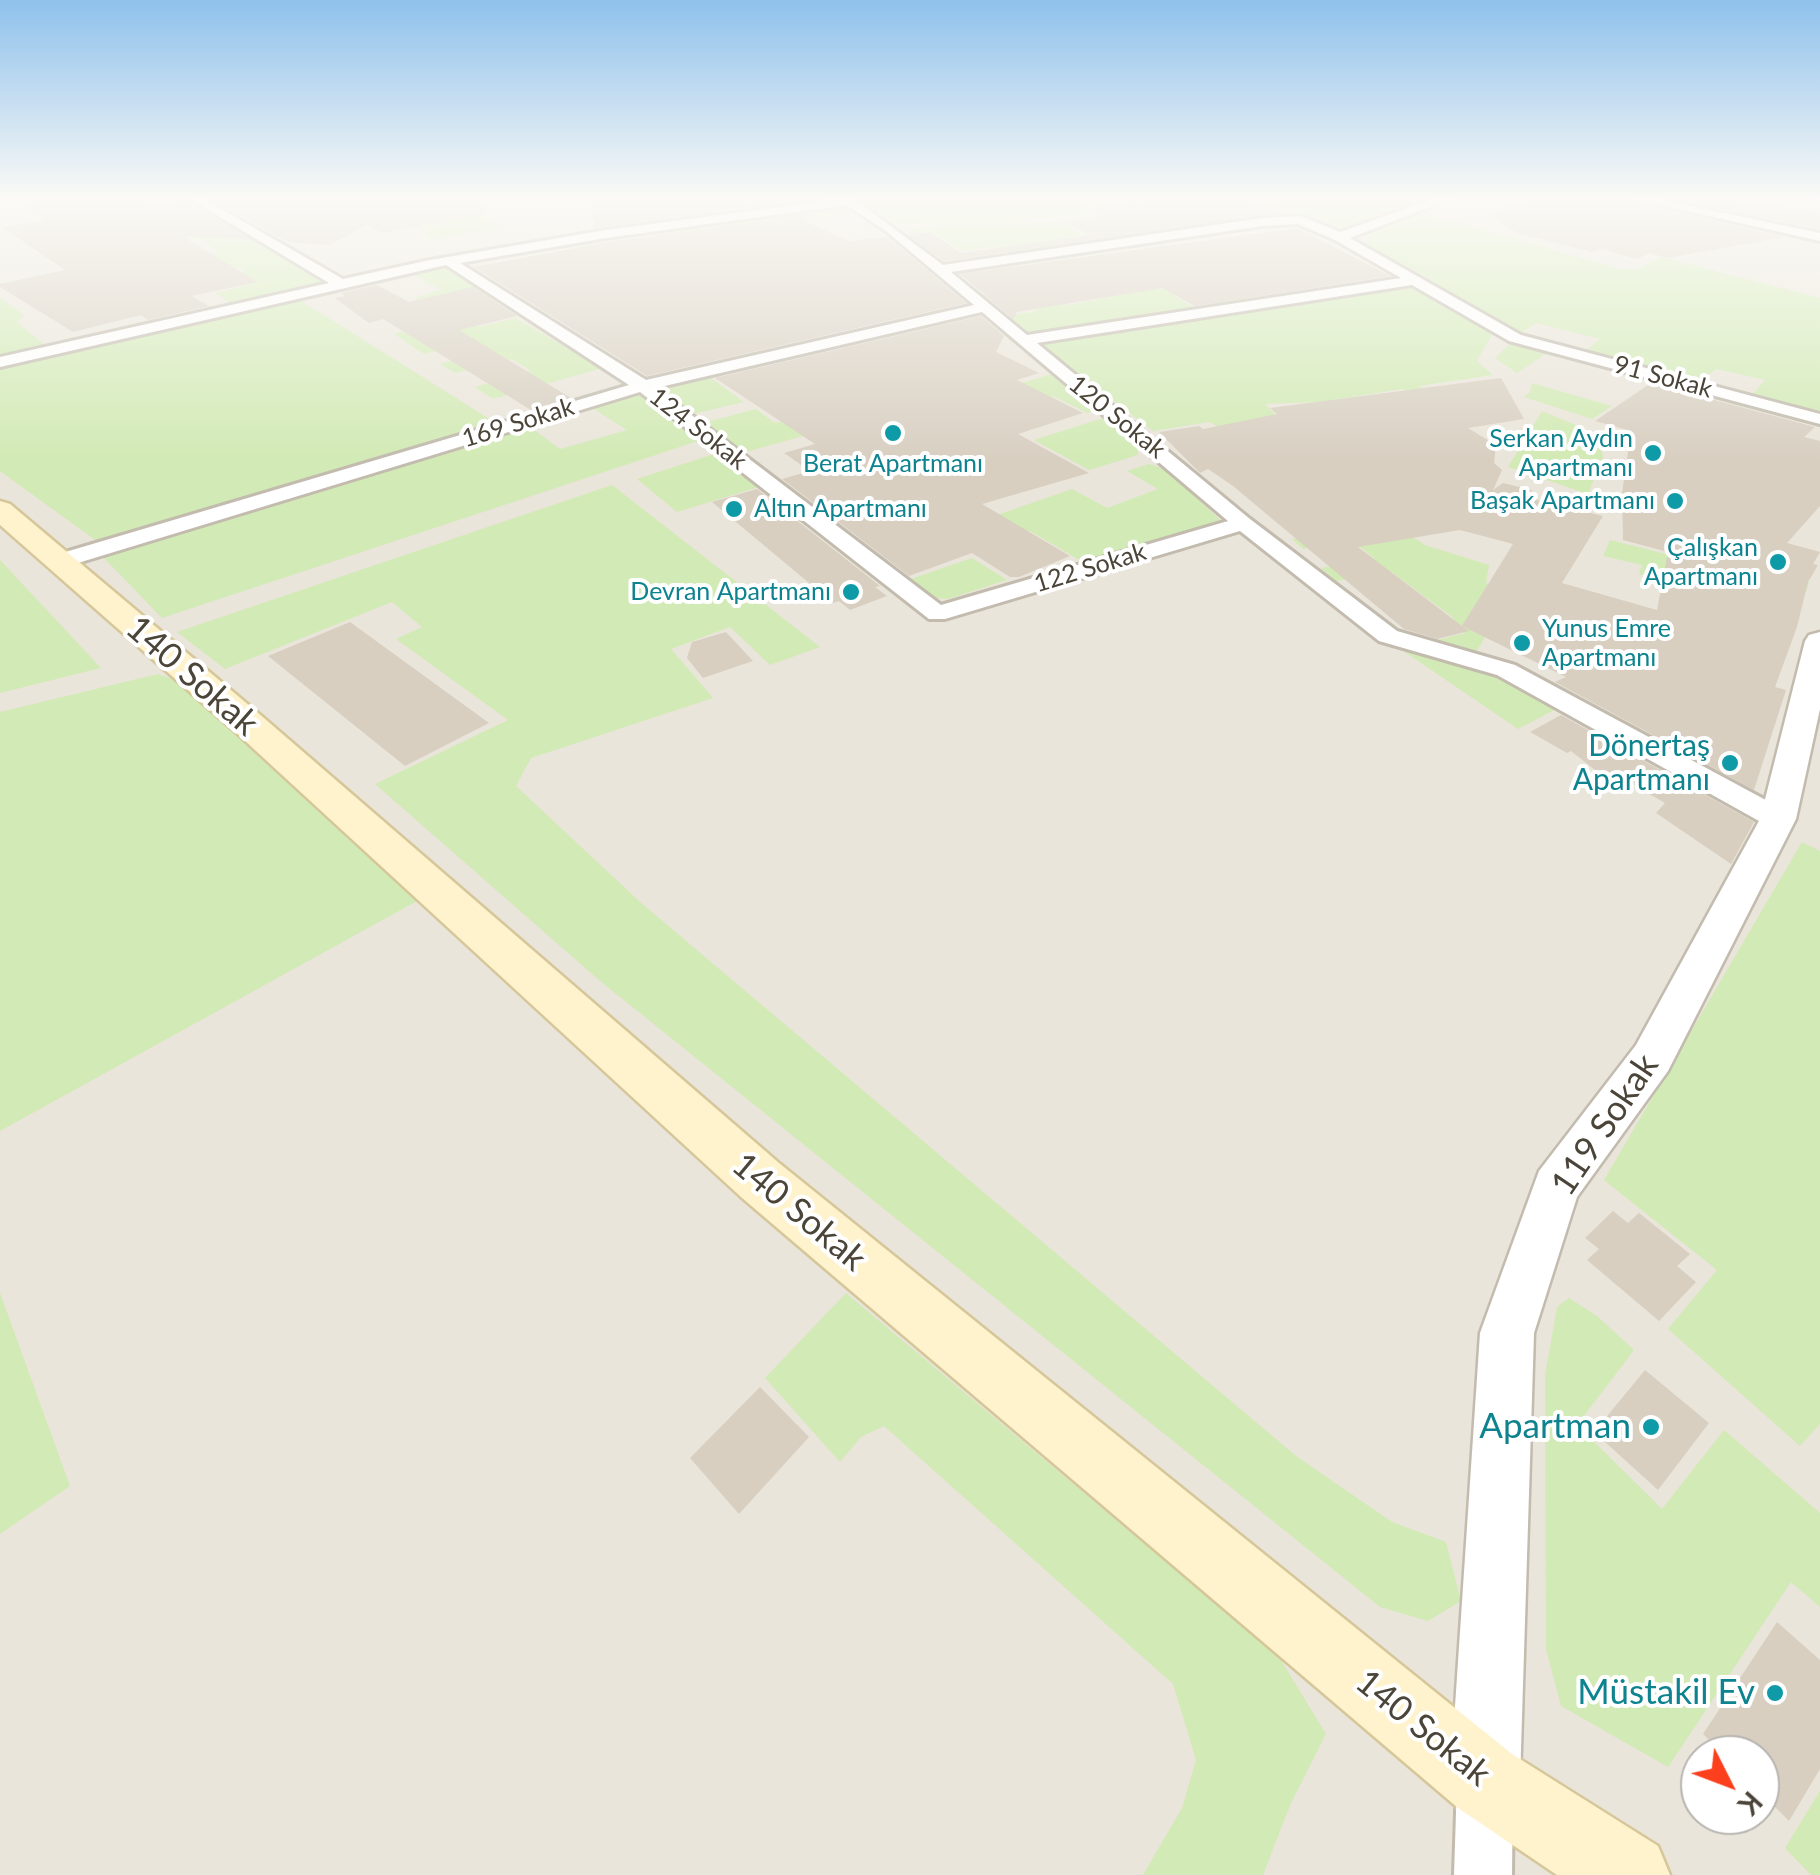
<!DOCTYPE html>
<meta charset="utf-8">
<style>
body{margin:0}
#map{position:relative;width:1820px;height:1875px;overflow:hidden;background:#f6f3ec;font-family:Lato,sans-serif}
canvas{display:block}
.north{position:absolute;left:1680px;top:1735px;width:100px;height:100px;box-sizing:border-box;background:#fff;border:2px solid #b7b4b0;border-radius:50%;rotate:132deg;font-size:28px;font-weight:700;line-height:40px;text-align:center;color:#4b4439}
.north::after{content:'';display:block;margin:auto;width:35px;height:45px;background:#fc3f1d;clip-path:polygon(50% 0,100% 100%,50% 72%,0 100%)}
</style>
<div id="map">
<canvas width="1820" height="1875"></canvas>
<div class="north">K</div>
</div>
<script>
const ctx = document.querySelector('canvas').getContext('2d');
ctx.lineJoin = 'round';
function fillPath(path, color) {
  ctx.fillStyle = color;
  ctx.fill(path, 'evenodd');
}
function poly(rows) {
  const path = new Path2D();
  for (const r of rows) {
    path.moveTo(r[0], r[1]);
    for (let i = 2; i < r.length; i += 2) path.lineTo(r[i], r[i + 1]);
  }
  return path;
}
function stroke(path, color, width, dash) {
  ctx.strokeStyle = color;
  ctx.lineWidth = width;
  ctx.lineCap = dash ? 'butt' : 'round';
  ctx.setLineDash(dash || []);
  ctx.stroke(path);
}
function write(font, color, halo, rows, align = 'center') {
  ctx.font = font + ' Lato,sans-serif';
  ctx.lineWidth = 8;
  ctx.setLineDash([]);
  ctx.textBaseline = 'middle';
  ctx.strokeStyle = halo;
  ctx.fillStyle = color;
  for (const [text, x, y, turn = 0] of rows) {
    ctx.save();
    ctx.translate(x, y);
    ctx.rotate((+turn || 0) * Math.PI / 180);
    ctx.textAlign = isNaN(turn) ? turn : align;
    if (halo) ctx.strokeText(text, 0, 0);
    ctx.fillText(text, 0, 0);
    ctx.restore();
  }
}
fillPath(poly([
 [0,199,1820,199,1820,1875,0,1875],
 [1700,1755,1760,1755,1760,1815,1700,1815]
]), '#eae5da');
fillPath(poly([
 [882,199,1180,199,1185,200,1167,203,1156,199,1085,207,1092,213,1041,218,899,225,860,201],
 [1201,199,1439,199,1344,230,1327,229,1277,207,1261,210,1272,218,1258,219,1237,207,1270,203,1264,199],
 [840,204,857,212,702,240,668,235,657,229],
 [481,213,500,228,432,240,416,226],
 [1425,213,1620,269,1638,269,1661,257,1820,298,1820,415,1751,396,1765,380,1716,369,1699,382,1584,352,1600,339,1536,323,1519,334,1363,246,1373,231],
 [213,215,255,238,329,284,249,302,230,303,215,293,259,282,251,277,207,286,201,282,245,271,238,267,194,276,176,263,220,253,199,238,152,247,170,223],
 [970,222,1059,222,1082,234,1066,237,1081,246,1015,255,1000,246,962,251,932,231,911,234,905,230],
 [446,265,452,269,495,298,443,313,414,298,441,290,409,272],
 [1142,279,1162,290,1220,283,1251,299,1218,304,1197,293,1175,296,1194,308,1025,334,1001,317,1037,311,1019,298,1049,293,1067,305,1098,300,1079,288],
 [1415,285,1494,331,1477,361,1493,375,1419,386,1438,402,1425,405,1403,389,1319,402,1265,404,1285,424,1229,433,1209,422,1153,431,1034,341],
 [295,297,496,423,98,542,0,471,0,367],
 [0,298,24,315,17,322,47,347,0,358],
 [462,317,479,327,515,318,603,368,493,399,475,387,531,371,512,359,455,373,440,364,490,351,476,341,424,354,394,334],
 [1513,341,1550,351,1517,373,1495,358],
 [1052,374,1099,410,1087,413,1053,396,1030,403,984,394],
 [707,375,744,402,689,415,654,388],
 [1532,383,1612,406,1592,419,1524,397,1530,392],
 [638,393,701,440,162,618,102,556,529,426,560,449,627,430,592,408],
 [756,409,775,423,799,417,821,431,742,453,703,423],
 [1542,411,1578,426,1601,448,1603,457,1588,494,1508,467],
 [1103,418,1113,420,1137,442,1138,455,1089,470,1034,440],
 [717,453,762,486,677,512,637,479],
 [1149,464,1168,470,1222,522,1083,562,1030,531,974,550,948,532,1072,489,1107,508,1158,489,1127,471],
 [612,485,820,647,770,665,730,627,671,649,713,698,531,758,516,786,640,902,1296,1456,1392,1522,1446,1542,1461,1601,1428,1621,1380,1607,600,981,375,784,508,720,396,639,422,627,392,602,225,669,177,632],
 [1390,522,1425,545,1489,565,1486,583,1497,587,1501,626,1485,637,1475,654,1422,644,1465,633,1451,616,1390,571,1336,581,1321,568,1374,558,1351,540,1303,549,1292,539],
 [1610,540,1698,562,1704,550,1809,582,1806,592,1724,570,1711,593,1639,574,1642,565,1603,556],
 [972,558,1007,580,948,599,935,598,911,579],
 [0,560,101,668,0,693],
 [1409,648,1488,668,1562,706,1518,729,1402,650],
 [158,674,175,680,417,901,0,1131,0,712],
 [1802,842,1820,851,1820,1424,1800,1446,1668,1329,1717,1270,1604,1180],
 [0,1293,70,1486,0,1534],
 [846,1293,1279,1657,1326,1734,1291,1803,1263,1875,1143,1875,1182,1808,1196,1760,1173,1684,884,1426,861,1437,840,1462,765,1378],
 [1569,1298,1597,1316,1634,1350,1577,1425,1662,1509,1724,1430,1820,1513,1820,1607,1791,1582,1668,1767,1561,1706,1546,1649,1545,1375,1557,1307],
 [1820,1791,1820,1875,1811,1875,1785,1848]
]), '#d2eab5');
fillPath(poly([
 [17,199,146,199,147,207,186,200,251,240,182,236,258,282,191,296,209,306,148,320,141,315,73,332,0,287,0,284,65,270,3,228,45,220],
 [223,199,486,199,487,214,382,233,367,225,329,245,287,242,214,200],
 [588,199,804,199,804,200,595,228],
 [1531,199,1630,199,1633,203,1784,237,1667,258,1649,253,1638,259,1600,249,1591,252,1517,233,1489,215],
 [1673,199,1724,199,1813,212,1820,214,1820,229],
 [1156,200,1249,200,1279,213,944,261,908,235,930,232,961,253,1090,235,1063,222,1104,217,1088,208],
 [805,215,805,221,849,241,887,237,966,303,647,376,474,267,607,242],
 [1297,228,1390,276,1195,306,1162,288,1017,312,1013,319,960,274],
 [377,285,409,302,473,287,517,316,459,330,571,398,531,410,383,319,369,323,335,298,345,296,341,293],
 [981,316,1004,336,996,352,1039,373,1017,380,1083,413,1018,434,1089,473,982,504,1070,556,1019,577,1010,577,972,553,909,576,782,479,810,471,784,453,815,444,715,378],
 [1501,378,1524,419,1468,428,1496,445,1494,463,1502,470,1493,490,1503,483,1532,490,1526,497,1603,516,1562,583,1657,610,1668,552,1623,540,1622,493,1631,431,1595,421,1651,383,1815,427,1804,437,1820,441,1820,506,1787,543,1820,552,1813,564,1818,565,1808,582,1797,627,1775,687,1786,690,1754,790,1555,682,1566,677,1462,626,1469,631,1437,639,1404,629,1233,486,1208,469,1200,473,1159,432,1199,426,1203,429,1277,414,1270,408],
 [1460,530,1513,544,1462,626,1358,547],
 [757,489,880,586,875,587,887,596,850,610,839,601,833,603,712,502],
 [350,622,489,723,405,766,268,656],
 [726,632,753,661,703,678,687,658,692,642],
 [1561,715,1754,822,1731,864,1656,813,1665,803,1618,776,1609,781,1571,751,1567,753,1530,732],
 [1613,1211,1628,1223,1639,1213,1690,1254,1677,1266,1696,1282,1659,1321,1587,1260,1599,1249,1585,1238],
 [1645,1370,1709,1423,1658,1490,1594,1432],
 [760,1387,809,1437,739,1514,690,1458],
 [1777,1622,1820,1660,1820,1769,1789,1821,1760,1792,1760,1755,1724,1755,1703,1734]
]), '#d8cfc1');
const minor = poly([
 [190,199,204,199,343,279,430,260,606,230,840,199,854,199,943,265,1262,218,1300,216,1340,232,1434,199,1450,199,1350,238,1521,335,1820,414,1820,424,1509,341,1412,285,1037,343,1250,519,1397,631,1515,665,1788,812,1793,819,1788,826,1778,829,1768,826,1497,675,1379,641,1240,531,945,619,929,619,640,392,68,566,52,566,49,561,52,556,629,385,446,265,0,367,0,357,329,283,190,199],
 [847,205,886,231,974,305,646,380,460,263,606,238,847,205],
 [1298,224,1335,240,1401,278,1027,335,951,272,1262,226,1298,224],
 [982,312,1228,521,941,605,656,388,982,312],
 [1634,199,1656,199,1820,233,1820,241,1634,199],
 [1485,1753,1505,1761,1513,1781,1512,1875,1454,1875,1457,1781,1465,1761,1485,1753]
]);
const tertiary = poly([
 [1820,632,1820,709,1796,819,1668,1071,1577,1197,1534,1333,1520,1781,1509,1805,1485,1816,1461,1805,1450,1781,1480,1333,1539,1171,1636,1045,1760,819,1805,641,1809,635,1820,632]
]);
const secondary = poly([
 [0,501,10,504,257,712,779,1163,1512,1754,1658,1846,1670,1875,1557,1875,1458,1808,741,1197,231,728,0,525,0,501]
]);
stroke(minor, '#c2bbae', 6);
stroke(tertiary, '#c2bbae', 5);
stroke(secondary, '#d6c79b', 5);
fillPath(minor, '#fff');
fillPath(tertiary, '#fff');
fillPath(secondary, '#fff3cd');
const sky = ctx.createLinearGradient(0, 0, 0, 461);
sky.addColorStop(0, '#8fc1ec');
sky.addColorStop(0.43, '#fbfaf6');
sky.addColorStop(1, '#fbfaf600');
ctx.fillStyle = sky;
ctx.fillRect(0, 0, 1820, 461);
for (const [x, y, r, color] of [
 [893,433,10,"#0f9aa8"],
 [1653,453,10,"#0f9aa8"],
 [1675,501,10,"#0f9aa8"],
 [734,509,10,"#0f9aa8"],
 [1778,562,10,"#0f9aa8"],
 [851,592,10,"#0f9aa8"],
 [1522,643,10,"#0f9aa8"],
 [1730,763,10,"#0f9aa8"],
 [1651,1427,10,"#0f9aa8"],
 [1775,1693,10,"#0f9aa8"]
]) {
  const dot = new Path2D();
  dot.arc(x, y, r, 0, 2 * Math.PI);
  ctx.fillStyle = color;
  ctx.fill(dot);
  stroke(dot, '#fff', 4);
}
write('25px', '#4b4439', '#fff', [
 ["91 Sokak",1663,377,15],
 ["120 Sokak",1117,417,39],
 ["169 Sokak",518,423,-17],
 ["124 Sokak",698,429,38],
 ["122 Sokak",1090,568,-17]
]);
write('25px', '#0d838f', '#fff', [
 ["Serkan Aydın",1633,439],
 ["Apartmanı",1633,468],
 ["Berat Apartmanı",893,464,"center"],
 ["Başak Apartmanı",1655,501],
 ["Altın Apartmanı",754,509,"left"],
 ["Çalışkan",1758,548],
 ["Apartmanı",1758,577],
 ["Devran Apartmanı",831,592],
 ["Yunus Emre",1542,629,"left"],
 ["Apartmanı",1542,658,"left"]
], 'right');
write('30px', '#0d838f', '#fff', [
 ["Dönertaş",1710,746],
 ["Apartmanı",1710,780]
], 'right');
write('35px', '#4b4439', '#fff', [
 ["140 Sokak",192,676,41],
 ["119 Sokak",1605,1125,-56],
 ["140 Sokak",799,1212,40],
 ["140 Sokak",1423,1728,39]
]);
write('35px', '#0d838f', '#fff', [
 ["Apartman",1631,1427],
 ["Müstakil Ev",1755,1693]
], 'right');
</script>
